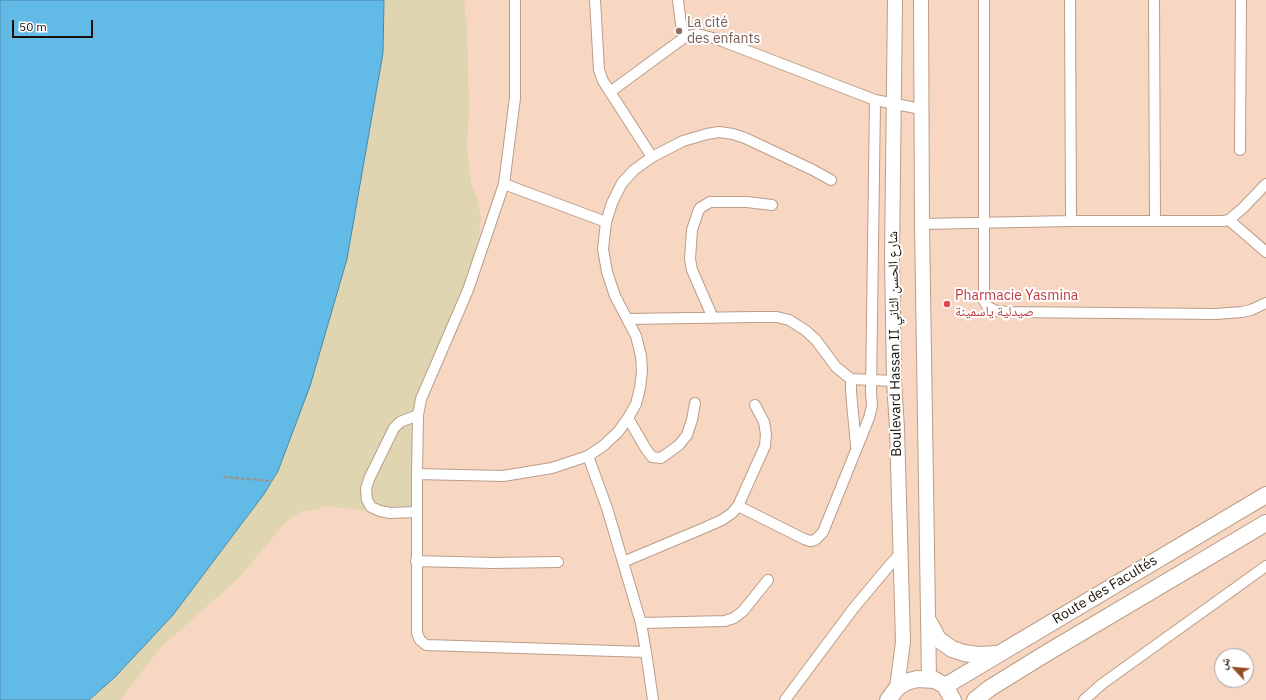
<!DOCTYPE html>
<meta charset="utf-8">
<style>
body{margin:0}
#map{position:relative;width:1266px;height:700px;overflow:hidden;background:#f7d7c1;font-family:"IBM Plex Sans","Noto Naskh Arabic",sans-serif}
canvas{display:block}
.north{position:absolute;left:1214px;top:648px;width:40px;height:40px;box-sizing:border-box;background:#fff;border:1px solid #a49f9c;border-radius:50%;rotate:296deg;font-size:11px;font-weight:700;line-height:16px;text-align:center;color:#1b1008}
.north::after{content:'';display:block;margin:auto;width:14px;height:18px;background:#924c23;clip-path:polygon(50% 0,100% 100%,50% 72%,0 100%)}
.scale{position:absolute;left:12px;top:20px;width:81px;height:18px;box-sizing:border-box;border:2px solid #1b1008;border-top:0;padding-left:5px;font-size:12px;line-height:14px;white-space:nowrap;color:#1b1008;-webkit-text-stroke:3px #fff;paint-order:stroke}
</style>
<div id="map">
<canvas width="1266" height="700"></canvas>
<div class="north">ش</div>
<div class="scale">50 m</div>
</div>
<script>
const ctx = document.querySelector('canvas').getContext('2d');
ctx.lineJoin = 'round';
function fillPath(path, color) {
  ctx.fillStyle = color;
  ctx.fill(path, 'evenodd');
}
function poly(rows) {
  const path = new Path2D();
  for (const r of rows) {
    path.moveTo(r[0], r[1]);
    for (let i = 2; i < r.length; i += 2) path.lineTo(r[i], r[i + 1]);
  }
  return path;
}
function stroke(path, color, width, dash) {
  ctx.strokeStyle = color;
  ctx.lineWidth = width;
  ctx.lineCap = dash ? 'butt' : 'round';
  ctx.setLineDash(dash || []);
  ctx.stroke(path);
}
function write(font, color, halo, rows, align = 'center') {
  ctx.font = font + ' "IBM Plex Sans","Noto Naskh Arabic",sans-serif';
  ctx.lineWidth = 4;
  ctx.setLineDash([]);
  ctx.textBaseline = 'middle';
  ctx.strokeStyle = halo;
  ctx.fillStyle = color;
  for (const [text, x, y, turn = 0] of rows) {
    ctx.save();
    ctx.translate(x, y);
    ctx.rotate((+turn || 0) * Math.PI / 180);
    ctx.textAlign = isNaN(turn) ? turn : align;
    if (halo) ctx.strokeText(text, 0, 0);
    ctx.fillText(text, 0, 0);
    ctx.restore();
  }
}
fillPath(poly([
 [384,0,464,0,467,25,469,109,467,147,471,182,477,198,481,219,479,234,467,285,426,374,419,406,413,518,330,506,300,512,285,523,239,578,161,647,120,700,89,700,115,677,173,615,264,494,278,471,288,441,383,53]
]), '#dfd5b0');
const water = poly([
 [0,0,384,0,383,53,347,259,310,386,278,471,264,494,173,615,115,677,89,700,0,700,0,0]
]);
fillPath(water, '#61bbe6');
stroke(water, '#4c88a3', 1);
const minor = poly([
 [515,0,515,98,504,184,468,290,421,399,418,415,417,474,503,476,552,468,588,456,603,446,618,432,628,418,636,404,640,388,642,371,641,356,636,336,615,296,607,272,603,249,606,222,612,203,622,183,634,170,652,157,683,141,707,134,719,132,733,134,745,138,813,170,831,180],
 [595,0,599,70,603,81,652,157],
 [678,0,681,24,685,37],
 [984,0,984,301,987,306,996,311,1008,312,1216,314,1242,312,1251,310,1266,303],
 [1070,0,1071,221],
 [1154,0,1155,221],
 [610,92,685,37,697,34,717,39,875,100,921,109],
 [1240,150,1241,0],
 [504,184,606,222],
 [1229,220,1266,252],
 [922,224,1071,221,1223,221,1229,220,1243,208,1266,184],
 [713,318,692,270,690,259,692,230,698,212,700,208,710,202,747,202,772,205],
 [628,319,754,317,777,317,789,320,805,330,816,340,836,367,851,379,894,381],
 [851,379,851,391,856,446],
 [628,418,646,449,652,457,661,458,679,445,687,435,692,420,695,403],
 [588,456,607,508,641,623,646,652,653,700],
 [417,474,417,633,420,640,426,645,646,652],
 [738,506,804,539,810,541,815,540,823,532,869,418,872,406,871,392,875,100],
 [416,512,390,513,380,511,371,507,367,500,366,489,369,479,394,428,400,422,418,415],
 [416,561,493,563,558,562],
 [623,562,704,528,722,520,732,513,738,506,765,446,766,434,764,422,755,405],
 [641,623,725,621,734,618,743,611,768,580],
 [785,700,853,609,888,567,900,554],
 [1084,700,1102,684,1266,566]
]);
const secondary = poly([
 [895,0,892,257,894,381,897,428,903,642,897,688],
 [921,0,922,224,929,680]
]);
const primary = poly([
 [929,622,938,639,952,649,964,653,978,655,997,654],
 [945,686,1266,495],
 [888,700,897,688,906,682,917,679,935,680,945,686,953,700],
 [975,700,990,688,1045,654,1266,523]
]);
stroke(minor, '#bb9d88', 12);
stroke(secondary, '#bb9d88', 16);
stroke(primary, '#bb9d88', 18);
stroke(poly([
 [223,477,272,481]
]), '#a78e7d', 2, [4, 2]);
stroke(minor, '#fff', 10);
stroke(secondary, '#fff', 14);
stroke(primary, '#fff', 16);
for (const [x, y, r, color] of [
 [679,31,4,"#8d6e63"],
 [947,304,4,"#e0444e"]
]) {
  const dot = new Path2D();
  dot.arc(x, y, r, 0, 2 * Math.PI);
  ctx.fillStyle = color;
  ctx.fill(dot);
  stroke(dot, '#fff', 1.5);
}
write('14px', '#785e54', '#fff', [
 ["La cité",687,23],
 ["des enfants",687,39]
], 'left');
write('14px', '#be3a42', '#fff', [
 ["Pharmacie Yasmina",955,296],
 ["صيدلية ياسمينة",955,312]
], 'left');
write('14px', '#1b1008', '#fff', [
 ["Boulevard Hassan II شارع الحسن الثاني",895,344,-91],
 ["Route des Facultés",1105,590,-31]
]);
</script>
